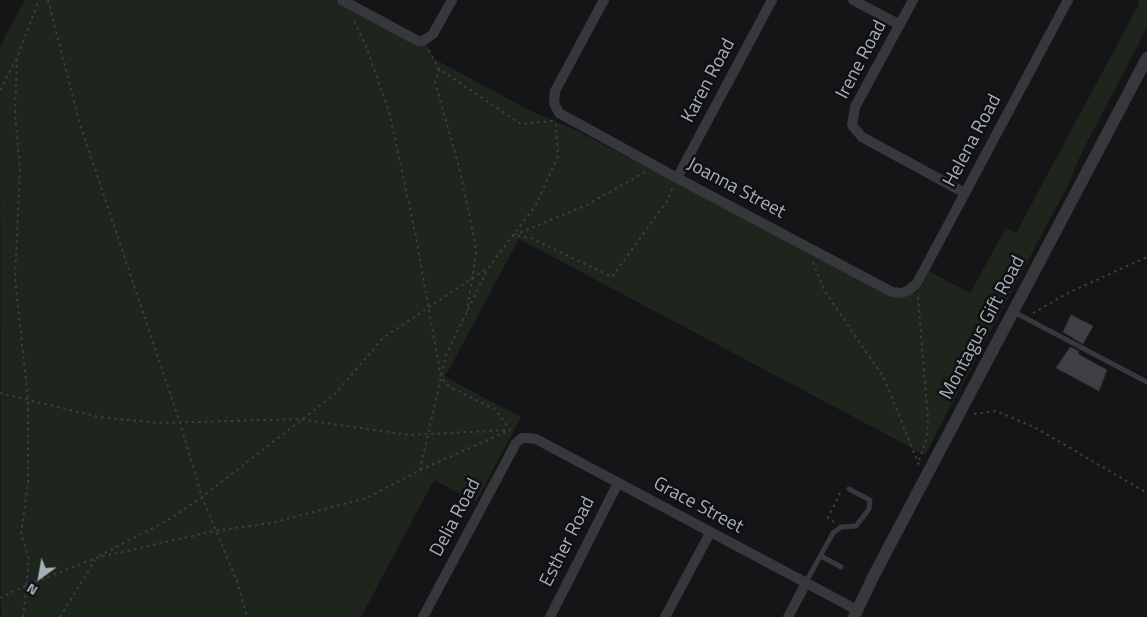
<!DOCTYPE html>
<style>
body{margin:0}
#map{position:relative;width:1147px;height:617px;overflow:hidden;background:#151517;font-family:"Titillium Web",sans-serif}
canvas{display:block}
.north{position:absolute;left:15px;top:552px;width:50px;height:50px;-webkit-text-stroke:4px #101012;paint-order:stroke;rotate:212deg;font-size:14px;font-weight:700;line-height:20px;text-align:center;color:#a6afb8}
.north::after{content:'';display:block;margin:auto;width:18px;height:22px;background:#a6afb8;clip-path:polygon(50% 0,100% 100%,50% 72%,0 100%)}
</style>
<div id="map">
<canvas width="1147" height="617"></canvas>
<div class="north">N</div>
</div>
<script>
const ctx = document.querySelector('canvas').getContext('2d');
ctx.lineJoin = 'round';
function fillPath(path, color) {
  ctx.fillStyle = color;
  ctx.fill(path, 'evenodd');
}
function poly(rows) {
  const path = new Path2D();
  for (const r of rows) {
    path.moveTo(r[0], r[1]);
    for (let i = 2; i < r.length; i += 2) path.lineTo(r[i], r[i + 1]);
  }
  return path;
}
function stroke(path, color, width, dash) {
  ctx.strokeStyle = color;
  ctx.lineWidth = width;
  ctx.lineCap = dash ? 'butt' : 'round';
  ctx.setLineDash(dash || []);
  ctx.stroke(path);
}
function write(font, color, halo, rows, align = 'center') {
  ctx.font = font + ' "Titillium Web",sans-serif';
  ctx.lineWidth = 5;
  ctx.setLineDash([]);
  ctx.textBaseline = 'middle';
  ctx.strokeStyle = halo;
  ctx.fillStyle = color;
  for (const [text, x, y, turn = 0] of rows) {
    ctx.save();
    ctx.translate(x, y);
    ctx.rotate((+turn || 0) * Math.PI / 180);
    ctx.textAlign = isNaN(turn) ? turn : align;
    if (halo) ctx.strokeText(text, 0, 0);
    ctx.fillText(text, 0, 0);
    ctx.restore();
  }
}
fillPath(poly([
 [25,0,334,0,412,42,426,43,434,59,533,112,576,130,896,298,914,294,922,285,929,271,970,293,1006,228,1016,233,1139,4,1137,0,1147,0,1147,28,1081,154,1069,183,925,455,519,239,445,377,521,417,476,502,434,480,361,617,1,617,0,46]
]), '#1d251d');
const building = poly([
 [1071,315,1093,326,1083,344,1063,332,1071,315],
 [1070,347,1079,351,1078,354,1107,370,1099,391,1056,368,1070,347]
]);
fillPath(building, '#3f4044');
stroke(building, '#2f3033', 1);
stroke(poly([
 [48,0,79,121,180,423,202,497,237,581,247,617],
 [429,50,439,69,521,124,553,121],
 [439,69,435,82,459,167,475,242,476,254,467,311],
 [0,90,16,60],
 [645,172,587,205,514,235,531,238,612,277,667,201,673,187],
 [813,262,824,290,884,378,919,465],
 [918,297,928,420,927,438,918,463],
 [1033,313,1068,293,1147,257],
 [0,393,99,417,159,423,299,419,409,435,508,430],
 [974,414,996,411,1034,427,1147,493],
 [420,470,446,355,488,268],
 [834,522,828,518,841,491],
 [99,556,170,519,202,497,336,393,383,338,489,267,536,205,558,156,556,124],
 [0,598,25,586,96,558,214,531,271,523,367,498,420,470,510,430,496,410,450,387,441,378,416,237,390,115,367,49,353,18],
 [23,617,29,559,21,534,28,482,28,400,15,279,20,169,15,114,17,58,39,0],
 [60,617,95,560]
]), '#3c3f44', 2, [2.5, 4]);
stroke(poly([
 [1014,312,1147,382],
 [821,556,841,567],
 [806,582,833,533,841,527,856,526,869,509,870,500,849,489]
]), '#36383c', 5);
stroke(poly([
 [342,0,418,41,423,41,433,34,452,0],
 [604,0,555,91,554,103,559,113,677,178,892,292,900,293,908,291,917,283,1068,0],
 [853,0,900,25],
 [913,0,855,107,852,125,862,137,965,193],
 [677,178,772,0],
 [423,617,516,443,522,438,528,438,536,439,857,610],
 [550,617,618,483],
 [665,617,710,533],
 [788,617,806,583]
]), '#36383c', 10);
stroke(poly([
 [854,617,874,575,1147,58]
]), '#36383c', 12);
write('19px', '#a6afb8', '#101012', [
 ["Irene Road",862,60,-62],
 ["Karen Road",709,81,-62],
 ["Helena Road",973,141,-62],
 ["Joanna Street",736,189,28],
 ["Montagus Gift Road",983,328,-62],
 ["Grace Street",698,506,28],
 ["Delia Road",456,518,-62],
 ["Esther Road",568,542,-63]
]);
</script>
